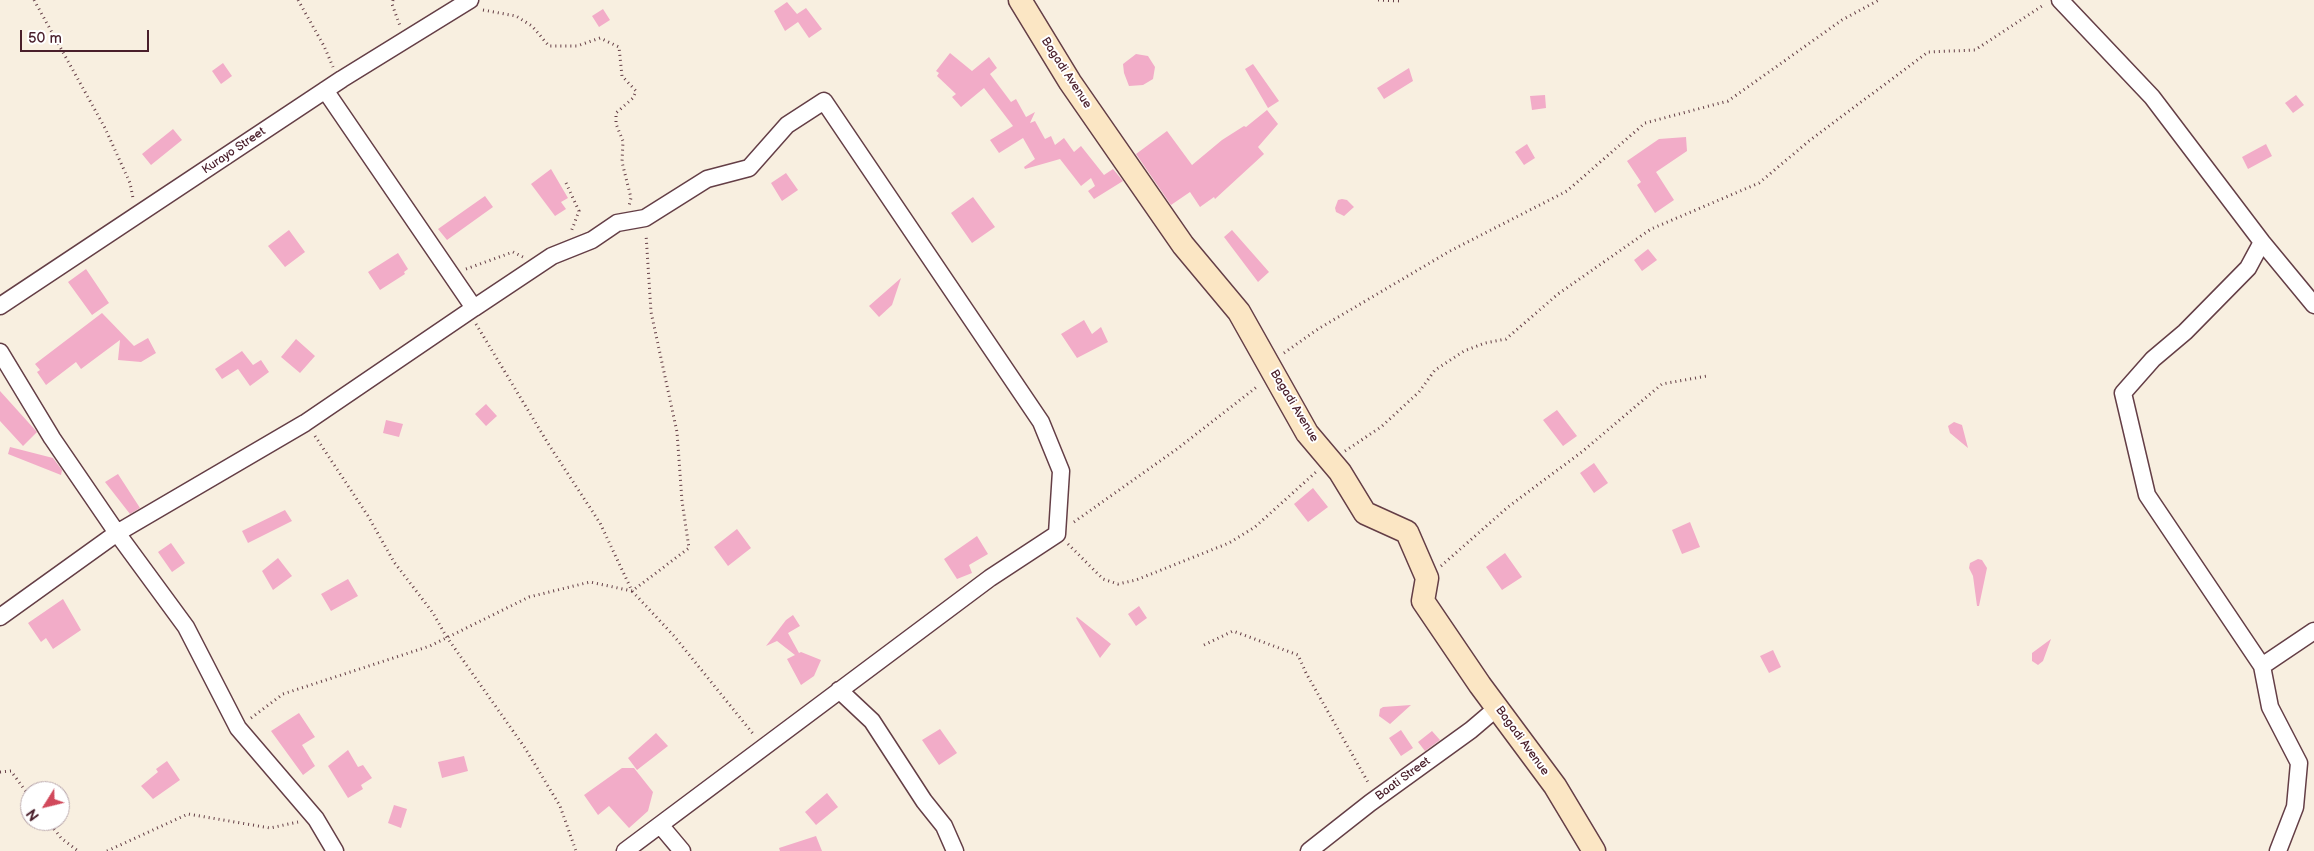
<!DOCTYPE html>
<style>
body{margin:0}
#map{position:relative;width:2314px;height:851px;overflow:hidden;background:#f8efe0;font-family:"Balsamiq Sans",sans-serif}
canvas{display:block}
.north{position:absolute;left:20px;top:781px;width:50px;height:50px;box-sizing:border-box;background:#fff;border:1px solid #b7a5aa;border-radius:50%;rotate:234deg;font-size:14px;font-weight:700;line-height:20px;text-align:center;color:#4a1f2b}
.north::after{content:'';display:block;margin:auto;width:18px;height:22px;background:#d1495b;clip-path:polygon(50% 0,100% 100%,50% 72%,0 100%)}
.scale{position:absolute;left:20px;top:30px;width:129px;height:22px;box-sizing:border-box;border:2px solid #4a1f2b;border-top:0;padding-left:6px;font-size:15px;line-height:18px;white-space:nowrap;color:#4a1f2b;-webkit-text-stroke:4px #fff;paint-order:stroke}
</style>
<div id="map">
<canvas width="2314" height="851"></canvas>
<div class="north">N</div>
<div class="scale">50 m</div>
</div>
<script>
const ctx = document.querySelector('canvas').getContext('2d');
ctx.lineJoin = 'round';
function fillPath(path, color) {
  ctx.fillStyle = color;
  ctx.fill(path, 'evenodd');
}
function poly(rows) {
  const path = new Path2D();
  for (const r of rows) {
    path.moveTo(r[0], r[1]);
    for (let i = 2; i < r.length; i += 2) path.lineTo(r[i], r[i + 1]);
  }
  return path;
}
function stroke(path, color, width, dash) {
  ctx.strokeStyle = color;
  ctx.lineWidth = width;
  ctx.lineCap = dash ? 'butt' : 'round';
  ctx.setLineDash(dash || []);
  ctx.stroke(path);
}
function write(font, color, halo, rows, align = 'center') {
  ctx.font = font + ' "Balsamiq Sans",sans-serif';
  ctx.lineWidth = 4;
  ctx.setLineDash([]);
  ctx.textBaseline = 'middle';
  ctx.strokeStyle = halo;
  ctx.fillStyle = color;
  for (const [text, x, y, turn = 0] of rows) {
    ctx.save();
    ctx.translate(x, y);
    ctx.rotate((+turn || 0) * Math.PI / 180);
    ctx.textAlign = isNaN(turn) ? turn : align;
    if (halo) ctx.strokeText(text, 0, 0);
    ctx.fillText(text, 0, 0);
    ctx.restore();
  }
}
fillPath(poly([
 [787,2,797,14,806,8,822,29,809,38,798,22,785,31,774,11],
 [603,9,610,20,599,27,592,16],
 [950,53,972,71,989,57,997,68,990,74,1011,102,1016,99,1026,117,1035,112,1030,123,1035,121,1045,139,1051,136,1055,145,1064,138,1074,152,1081,146,1104,175,1113,169,1123,181,1094,199,1088,191,1095,186,1091,178,1081,186,1060,159,1025,169,1024,167,1035,159,1023,138,999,153,990,140,1013,126,984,88,961,107,952,97,956,94,937,76,939,73,936,71],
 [1136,54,1148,56,1155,67,1153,79,1143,85,1129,86,1124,73,1123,64],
 [223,63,232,76,221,84,212,71],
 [1253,64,1279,101,1268,108,1245,69],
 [1409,68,1413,81,1384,99,1377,88],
 [1545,95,1546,108,1532,110,1530,96],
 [2296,95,2304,105,2293,113,2285,103],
 [1267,110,1278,124,1258,147,1264,154,1215,199,1214,197,1200,207,1190,192,1171,205,1136,154,1167,131,1192,165,1222,140,1244,126,1246,127],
 [173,129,182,140,151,165,142,154],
 [1686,137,1687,151,1656,172,1674,200,1655,213,1637,185,1641,182,1627,161,1659,139],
 [1527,144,1535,158,1524,165,1515,152],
 [2266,144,2272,156,2248,169,2242,157],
 [551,169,568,198,561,202,566,209,555,216,531,184],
 [786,173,798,190,782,201,771,183],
 [485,196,493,207,447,240,438,229],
 [973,197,995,227,972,243,951,213],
 [1342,199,1347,200,1354,207,1344,216,1336,212,1335,208,1338,200],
 [289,230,305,252,285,267,268,246],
 [1232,230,1269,272,1258,282,1224,237],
 [1648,249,1657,260,1642,271,1634,260],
 [398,253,408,269,404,272,405,274,380,290,368,272],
 [86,269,109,303,92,315,68,282],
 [901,278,892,305,879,317,869,306],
 [102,313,134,346,148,338,156,353,141,362,118,360,120,340,81,369,76,362,46,385,37,372,40,370,35,364],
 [1084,320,1092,334,1101,327,1108,342,1077,358,1061,334],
 [296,339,315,356,300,373,281,357],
 [242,351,253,365,261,360,269,372,250,386,238,369,222,379,215,369],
 [0,391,37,432,23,446,0,421],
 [486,404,497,416,486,426,475,414],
 [1557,410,1577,436,1563,446,1543,420],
 [386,420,403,424,399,437,383,433],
 [1954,422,1962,425,1968,448,1950,433,1948,426],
 [10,447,53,458,62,470,61,475,8,454],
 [1594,463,1608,483,1594,493,1580,473],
 [118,474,140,508,130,514,105,482],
 [1313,488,1328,507,1308,522,1294,504],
 [285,510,292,521,248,543,242,531],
 [1690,522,1700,547,1682,554,1672,530],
 [737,529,751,548,728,566,714,547],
 [977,536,988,554,969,565,972,573,957,579,944,559],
 [171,543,185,563,172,572,158,552],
 [1505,553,1522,577,1502,590,1486,567],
 [278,558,292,576,273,590,262,571],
 [1978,559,1982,560,1987,568,1979,606,1977,606,1973,576,1969,568,1970,563],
 [348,579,358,596,331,611,321,594],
 [63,599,81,630,53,649,46,638,41,642,28,623],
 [1139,606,1147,618,1136,626,1128,614],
 [793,615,800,626,788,633,799,653,801,652,821,660,814,676,801,685,787,659,795,655,777,641,766,646,786,620],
 [1077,617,1111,644,1100,658,1076,618],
 [2051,639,2043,661,2038,665,2032,661,2032,653],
 [1773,650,1781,667,1769,673,1760,656],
 [1411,705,1390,724,1379,716,1380,709,1383,707],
 [299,713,315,737,302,745,315,766,303,775,271,731],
 [940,729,957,753,939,765,922,740],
 [1401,730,1413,748,1401,756,1389,738],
 [1432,731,1440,740,1425,751,1418,742],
 [656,733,668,746,637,770,628,758],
 [348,750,358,767,363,765,372,778,361,785,363,789,348,798,328,766],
 [464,756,468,771,442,778,438,762],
 [167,761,180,780,153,799,141,786,158,772,156,769],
 [622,768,634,768,653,792,648,811,629,828,609,806,598,815,584,795],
 [827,793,838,807,816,825,805,812],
 [394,805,407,809,401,828,388,823],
 [816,836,822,851,780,851,779,848]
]), '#f2acc8');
const street = poly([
 [2060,0,2152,97,2262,242,2314,305],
 [2262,242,2248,268,2185,332,2153,359,2123,393,2147,495,2262,666,2270,707,2299,763,2295,807,2278,851],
 [0,306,342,79,470,0],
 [474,308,552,256,592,240,617,223,645,218,707,179,749,168,787,125,824,101,1041,422,1061,471,1057,534,990,578,625,851],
 [0,352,52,438,117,533,186,627,238,728,316,819,335,851],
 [0,617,117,533,305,423,474,308,325,90],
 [2262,666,2314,631],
 [839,690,872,721,924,801,944,826,955,851],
 [661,826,682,851],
 [1309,851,1370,803,1471,730,1498,707]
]);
const secondary = poly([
 [1020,0,1070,82,1183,245,1239,312,1307,433,1340,472,1365,513,1407,532,1427,578,1423,601,1480,685,1555,786,1594,851]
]);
stroke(street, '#643e46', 19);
stroke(secondary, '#643e46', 25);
stroke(poly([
 [34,0,105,128,130,183,133,198],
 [298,0,324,46,333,67],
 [393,0,392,4,400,26],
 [1378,0,1401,1],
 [483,10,516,16,532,26,549,46,577,46,600,38,619,47,622,76,636,91,633,98,616,113,616,124,623,141,622,162,631,198,629,206],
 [566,183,579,211,571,232],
 [466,269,513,252,523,257],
 [476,324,549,445,600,523,632,591,674,636,754,735],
 [1284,353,1318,329,1450,251,1567,191,1645,123,1728,101,1842,20,1879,0],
 [315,436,368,516,394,562,433,613,446,636,525,748,560,806,576,851],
 [1345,451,1381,427,1419,392,1435,370,1464,351,1485,343,1506,339,1558,294,1651,229,1759,183,1809,141,1928,52,1975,50,2045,4],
 [1074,522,1177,449,1258,386],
 [1068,544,1103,579,1118,584,1136,580,1229,543,1255,527,1316,472],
 [1441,566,1508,507,1583,451,1662,384,1707,376],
 [1204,645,1233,631,1298,655,1306,673,1369,784],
 [251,718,283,694,430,646,529,597,590,582,632,591,689,548,682,501,677,432,651,312,646,234],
 [0,772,11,771,30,797],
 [48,821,61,838,78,851],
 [107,851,188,814,270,828,298,822]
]), '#643e46', 3, [1, 4]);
stroke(street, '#fff', 16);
stroke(secondary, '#fbe6c4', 22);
write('12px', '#4a1f2b', '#fff', [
 ["Bagadi Avenue",1066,73,57],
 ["Kurayo Street",234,151,-34],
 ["Bagadi Avenue",1294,406,59],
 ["Bagadi Avenue",1522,741,54],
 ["Baati Street",1403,779,-36]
]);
</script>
